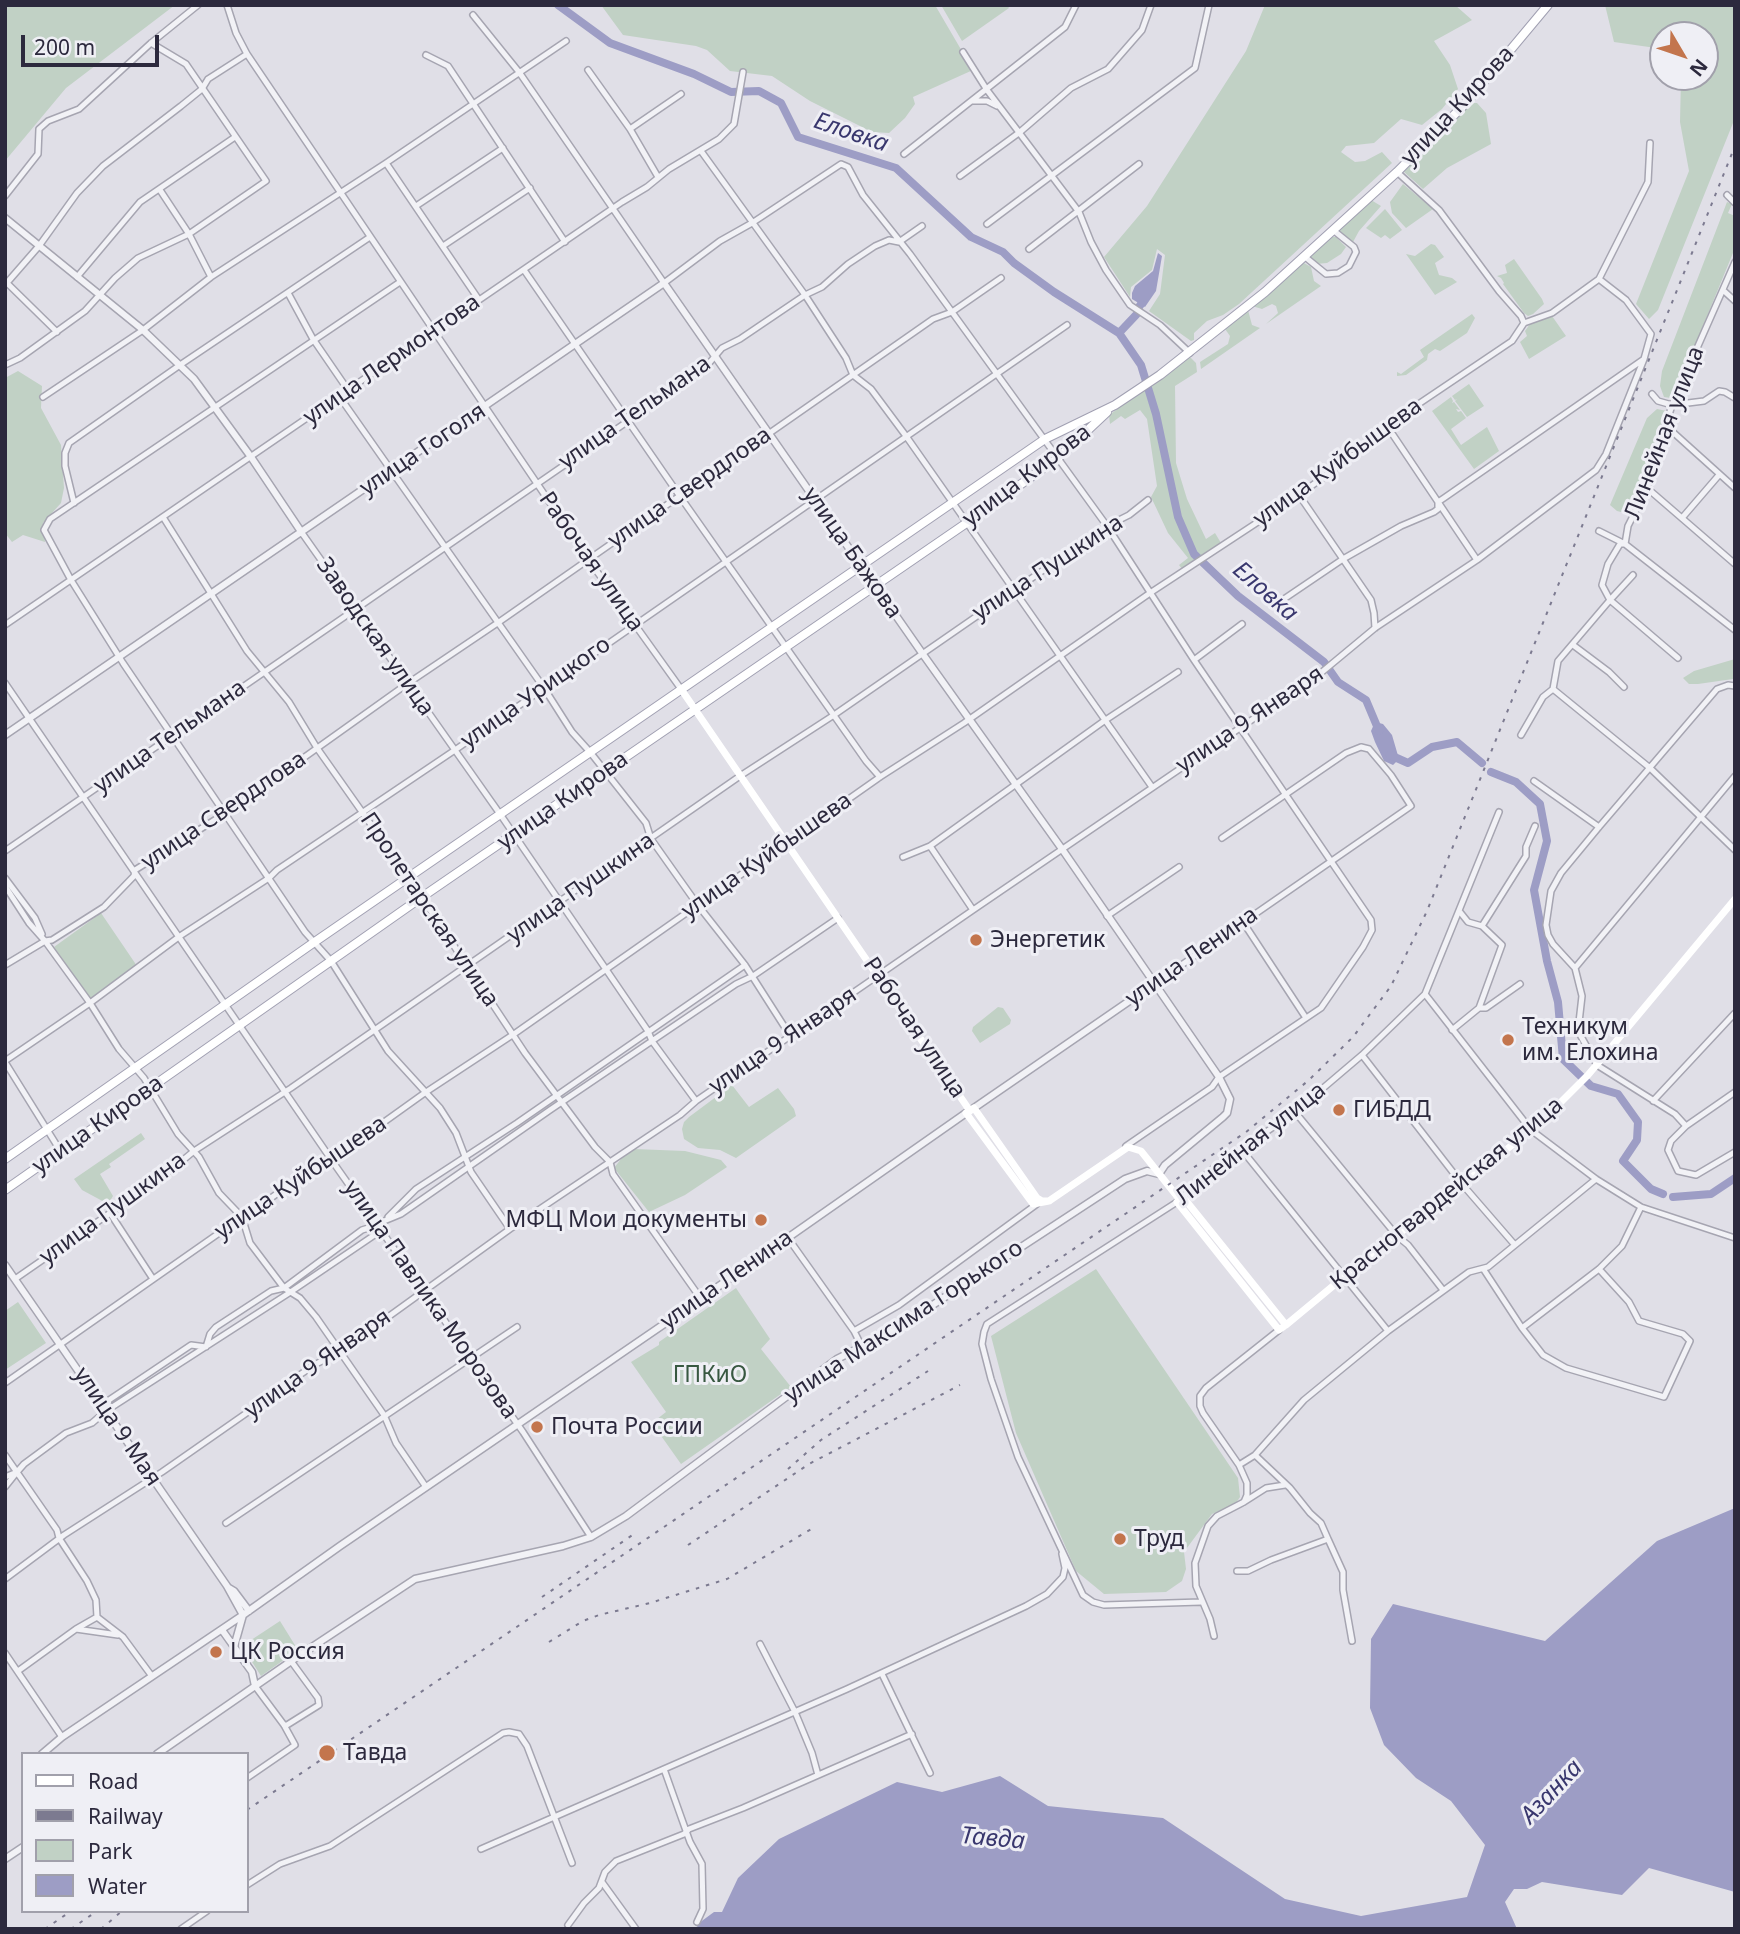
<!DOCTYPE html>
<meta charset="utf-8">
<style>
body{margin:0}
#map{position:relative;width:1740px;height:1934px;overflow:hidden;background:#e0dfe7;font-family:"Noto Sans",sans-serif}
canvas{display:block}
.frame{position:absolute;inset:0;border:7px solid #2c293d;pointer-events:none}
.legend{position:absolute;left:21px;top:1752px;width:228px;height:161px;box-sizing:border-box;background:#efeff5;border:2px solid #a1a0ab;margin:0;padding:9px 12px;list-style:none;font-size:21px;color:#2c293d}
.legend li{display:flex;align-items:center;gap:14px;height:35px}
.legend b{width:35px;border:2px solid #a1a0ab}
.north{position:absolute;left:1649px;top:21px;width:70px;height:70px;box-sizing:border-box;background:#efeff5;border:2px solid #a1a0ab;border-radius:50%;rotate:129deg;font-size:19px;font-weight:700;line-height:28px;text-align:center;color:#2c293d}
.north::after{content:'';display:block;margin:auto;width:24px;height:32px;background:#c3754d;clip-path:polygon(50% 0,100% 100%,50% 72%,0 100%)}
.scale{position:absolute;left:21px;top:35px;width:138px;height:32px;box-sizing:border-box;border:4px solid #2c293d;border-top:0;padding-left:9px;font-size:21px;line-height:24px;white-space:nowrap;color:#2c293d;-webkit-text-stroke:5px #efeff5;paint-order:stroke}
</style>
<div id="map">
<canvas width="1740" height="1934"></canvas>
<div class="frame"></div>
<ul class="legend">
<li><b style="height:9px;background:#fff"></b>Road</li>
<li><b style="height:9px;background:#7c7a90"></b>Railway</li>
<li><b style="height:19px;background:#c1d1c5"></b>Park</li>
<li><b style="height:19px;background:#9d9dc5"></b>Water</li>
</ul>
<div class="north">N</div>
<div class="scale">200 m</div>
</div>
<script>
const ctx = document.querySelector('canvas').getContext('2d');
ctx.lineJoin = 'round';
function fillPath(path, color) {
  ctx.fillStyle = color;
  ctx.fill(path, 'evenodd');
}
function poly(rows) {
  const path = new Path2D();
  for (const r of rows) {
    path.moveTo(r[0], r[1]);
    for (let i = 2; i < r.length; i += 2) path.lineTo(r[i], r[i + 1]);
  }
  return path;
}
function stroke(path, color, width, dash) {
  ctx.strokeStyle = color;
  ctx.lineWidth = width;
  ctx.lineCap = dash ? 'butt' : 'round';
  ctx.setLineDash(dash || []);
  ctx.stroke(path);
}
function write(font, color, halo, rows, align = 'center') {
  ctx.font = font + ' "Noto Sans",sans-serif';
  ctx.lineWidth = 6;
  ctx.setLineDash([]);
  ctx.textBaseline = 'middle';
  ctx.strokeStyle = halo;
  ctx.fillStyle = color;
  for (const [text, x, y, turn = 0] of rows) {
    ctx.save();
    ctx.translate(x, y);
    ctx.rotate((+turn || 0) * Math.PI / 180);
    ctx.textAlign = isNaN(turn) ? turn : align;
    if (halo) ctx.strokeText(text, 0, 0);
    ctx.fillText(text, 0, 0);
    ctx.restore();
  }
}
fillPath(poly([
 [5,5,175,5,66,88,5,161],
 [601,5,935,5,973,70,913,97,915,104,905,118,889,133,872,132,810,101,772,76,730,71,707,50,696,46,623,35],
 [941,5,1007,5,1009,8,962,41],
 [1265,5,1455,5,1472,20,1434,41,1450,65,1458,89,1442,109,1422,125,1401,119,1374,143,1346,146,1341,152,1355,162,1365,161,1382,152,1392,163,1239,304,1223,315,1207,321,1194,333,1194,340,1191,341,1149,311,1160,294,1165,255,1157,249,1152,270,1131,287,1130,297,1104,257,1147,206,1246,51],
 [1605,5,1735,5,1735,118,1658,310,1649,319,1636,304,1689,171,1680,122,1681,77,1705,77,1705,35,1663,35,1663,49,1614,42],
 [1469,103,1477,103,1486,113,1491,144,1447,168,1423,189,1403,171],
 [1403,184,1433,209,1406,228,1392,213,1390,202],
 [1371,200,1381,206,1359,231,1353,242,1350,242,1339,233,1339,229],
 [1727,202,1732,204,1728,213,1735,216,1735,248,1676,392,1671,398,1664,397,1660,386,1662,371],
 [1385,209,1402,230,1390,239,1385,235,1381,238,1366,228],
 [1329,237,1336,237,1346,247,1341,254,1327,263,1316,264,1310,256],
 [1431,244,1435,245,1444,257,1435,263,1439,275,1452,278,1457,282,1435,295,1406,254,1415,256],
 [1514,259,1542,299,1544,304,1533,314,1528,316,1524,313,1503,284,1504,283,1501,278,1497,276,1507,273,1505,265],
 [1304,263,1311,267,1314,281,1321,286,1266,324,1278,313,1276,306,1272,304,1262,309,1252,306,1299,264],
 [1248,310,1252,325,1260,328,1201,369,1200,362,1228,344,1230,336,1225,329],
 [1472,314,1475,318,1467,333,1440,351,1435,349,1428,354,1427,360,1406,375,1397,376,1397,372,1401,374,1424,357,1420,350],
 [1552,316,1566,336,1529,359,1520,342,1527,336,1525,331,1530,324],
 [1190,357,1196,363,1197,372,1175,386,1176,463,1187,499,1206,539,1215,533,1221,543,1182,569,1179,565,1188,558,1168,533,1151,497,1157,486,1147,419,1140,410,1125,419,1121,416,1110,424,1109,415],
 [18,371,42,386,41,408,61,445,64,488,61,503,43,523,45,542,23,535,12,542,5,533,5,378],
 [1469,384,1484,406,1467,417,1455,401,1457,399,1455,400,1452,396],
 [1451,397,1453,401,1452,403,1454,402,1460,410,1456,409,1458,412,1461,411,1466,418,1451,429,1461,445,1487,427,1499,451,1474,469,1432,411],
 [1657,409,1667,411,1660,433,1631,502,1625,513,1617,511,1610,505,1647,418],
 [1735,659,1735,678,1733,679,1698,684,1689,684,1683,678,1694,671],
 [101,913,137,966,90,999,54,947],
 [998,1007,1003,1008,1011,1020,1010,1024,980,1043,972,1031,973,1027],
 [732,1085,749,1107,778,1088,794,1109,796,1116,736,1158,720,1150,698,1148,684,1139,682,1129,684,1122,689,1117],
 [141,1133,145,1139,109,1164,111,1167,100,1174,113,1196,108,1204,82,1190,74,1179],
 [634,1149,685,1151,721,1160,727,1167,685,1195,649,1212,614,1168,621,1159],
 [1096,1269,1238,1478,1240,1497,1236,1503,1212,1514,1184,1552,1186,1569,1182,1581,1166,1592,1104,1594,1076,1571,1016,1433,991,1336],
 [736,1288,770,1339,761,1349,791,1387,681,1464,652,1423,666,1412,631,1362,659,1345,659,1342],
 [18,1302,46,1343,5,1370,5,1311],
 [280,1621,298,1650,261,1676,242,1646]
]), '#c1d1c5');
fillPath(poly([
 [1158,253,1162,256,1156,291,1145,307,1132,299,1132,293,1135,286,1153,271],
 [1375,722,1383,724,1392,735,1399,759,1393,765,1384,761,1375,742,1371,731],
 [1735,1508,1735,1892,1649,1868,1622,1895,1542,1882,1527,1889,1514,1889,1505,1902,1517,1929,696,1929,699,1923,714,1912,722,1912,738,1878,779,1839,897,1782,942,1792,1000,1776,1048,1806,1163,1818,1285,1899,1361,1916,1467,1897,1485,1845,1451,1801,1416,1778,1384,1745,1370,1708,1371,1639,1393,1604,1545,1641,1657,1541]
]), '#9d9dc5');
stroke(poly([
 [558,5,610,43,694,74,731,92,759,91,781,103,798,137,896,168,971,237,1003,252,1014,263,1054,292,1119,333,1141,365,1156,414,1178,517,1194,554,1238,596,1324,662,1338,682,1366,700,1379,731],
 [1139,307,1141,304],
 [1119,333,1136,315],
 [1390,755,1408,763,1432,747,1457,742,1482,763],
 [1491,772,1516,782,1540,804,1547,841,1534,890,1547,961,1558,1002,1563,1059,1591,1086,1618,1094,1638,1122,1637,1140,1623,1161,1651,1189,1663,1194],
 [1673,1197,1711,1194,1735,1178]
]), '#9d9dc5', 8);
const minor = poly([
 [227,5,236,33,247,54,588,559,681,689],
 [473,15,519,72,664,283,720,241,752,223,841,164,848,167,863,195,910,254,1107,526,1194,660,1371,920,1372,930,1363,947,1321,1008,1219,1077,1212,1087,1126,1146],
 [963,52,987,90,1079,212,1091,242,1106,270,1130,305,1160,325,1190,353],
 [426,55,448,66,565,242],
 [588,70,630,129,658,177],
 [973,101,987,101,997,106],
 [630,129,681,94],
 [701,151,805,295,846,358,853,375,871,389,906,436,1152,787],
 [904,154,1065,27,1076,5],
 [386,163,479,300],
 [1397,172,1439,210,1499,291,1521,316,1524,323],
 [960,176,1020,132,1071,88,1108,69,1142,30,1151,5],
 [160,190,189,234,211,277],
 [1727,195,1735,203],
 [5,196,38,154,39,129,48,121,79,109,151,43,198,5],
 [416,206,503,148],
 [987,224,1195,68,1209,5],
 [443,246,530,188],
 [1029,249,1139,164],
 [1304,256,1326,274,1338,273,1349,266,1356,252,1354,247,1333,230],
 [524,270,679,495,866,761,880,777],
 [77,277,140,202,235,137],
 [400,282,50,519,44,530,71,580,123,663,305,932,331,961,388,1051,440,1108,456,1133,471,1172,510,1229],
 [7,283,57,332],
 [5,285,39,246,77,193,103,166,181,106,202,89,208,79,247,54],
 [1724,291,1735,301],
 [288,293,313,339,348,390],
 [5,365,20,358,85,311,115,278,138,258,189,234,266,181,186,64,151,43],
 [1652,394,1658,401,1672,405,1704,401,1719,391,1725,392,1735,398],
 [339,396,544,688,572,732,590,752,646,823,651,839,697,904,745,965,791,1037],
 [43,397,143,330,211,277,386,163,566,41],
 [1665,425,1735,488],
 [1389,429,1477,560],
 [1647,488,1735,564],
 [1299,495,1371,600,1374,613,1375,628],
 [74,503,65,466,65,453,69,443,180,365,370,237],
 [163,517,247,651,289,702,317,748,415,887,525,1053,595,1147,610,1162,613,1174,701,1299],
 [1682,518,1719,475],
 [1599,531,1625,544,1735,630],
 [302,533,500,814,648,1031,652,1041,696,1101],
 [1633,575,1610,600,1678,658],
 [1278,603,1343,559,1401,526,1434,512,1438,509,1438,502,1444,498,1644,359,1651,334,1626,300,1599,279],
 [5,625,622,202,647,187,669,169,719,139,734,124,743,72],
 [1573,645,1609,672,1624,687],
 [1194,660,1242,624],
 [5,683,335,1165,523,1432,591,1537],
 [1553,689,1650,768,1735,850],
 [1521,735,1543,697,1553,689,1558,661,1610,600,1602,585,1608,564,1620,544,1625,544,1628,526,1647,488,1672,405,1735,262],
 [1534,781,1599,827],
 [930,846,973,910],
 [5,851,705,368,722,348,740,339,805,295,822,287,848,264,875,246,889,240,899,242,922,226],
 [903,857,930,846,1104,721,1178,672],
 [5,878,35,918,42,934],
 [5,886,29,923,45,941,90,1003,119,1049,144,1078,178,1134,199,1157,219,1193,242,1217,250,1243,284,1288,300,1298,316,1317,384,1415,396,1443,426,1487],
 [1460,912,1468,922,1482,926,1502,945,1479,1008],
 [1107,916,1179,867],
 [1243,922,1306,1018],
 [1482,926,1526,856,1526,847,1535,826],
 [5,965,45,941,52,940,104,907,134,876,135,870,229,811,407,684,499,622,933,319,952,312,1001,278],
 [1575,968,1553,944,1548,935,1546,925,1551,891,1561,873,1599,827,1717,689,1728,685,1735,686],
 [1575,968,1735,776],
 [1575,968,1582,996,1578,1031,1597,1065,1675,1114,1686,1126],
 [1154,984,1411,806,1391,775,1369,749,1361,747,1346,753,1222,838],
 [1425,994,1531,1130,1596,1179,1641,1207,1735,1238],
 [1452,1030,1479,1008,1486,1008,1520,984],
 [1362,1055,1462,1184,1514,1244],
 [5,1061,90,1003,180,936,269,878,277,870,455,750,1067,325],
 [5,1062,61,1152],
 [1735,1092,1686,1126,1671,1141,1668,1150,1678,1171,1696,1175,1735,1152],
 [1653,1101,1735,1013],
 [1295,1112,1397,1236,1408,1245,1443,1290],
 [1242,1150,1388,1331],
 [1183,1197,1211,1170,1295,1112,1362,1055,1425,994,1499,812],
 [1177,1202,987,1324,984,1332,982,1344,991,1379,1018,1457,1083,1595,1093,1602,1104,1605,1201,1602],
 [110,1213,153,1279],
 [388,1217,416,1189,517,1123,745,965],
 [788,1238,854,1331,862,1347],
 [1484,1270,1522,1328,1543,1355,1566,1368,1664,1397,1690,1341,1683,1334,1639,1321,1629,1302,1599,1269],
 [15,1279,165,1175,194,1151,291,1088,740,776,834,715,1107,526,1129,515,1148,500],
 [1522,1328,1599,1269,1622,1246,1641,1207],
 [854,1331,899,1305,1037,1204],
 [5,1383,242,1217,252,1212,301,1176,338,1155,426,1092,514,1034,880,777,964,723,1150,593,1299,495,1389,429,1420,403,1512,341,1524,323,1552,313,1599,279,1648,182,1650,143],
 [106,1411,289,1293,373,1236,378,1225,384,1221,401,1214,550,1110,736,984,753,976,838,918],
 [5,1455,57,1530,59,1538,87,1581,96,1600,97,1617,123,1637,151,1675],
 [1255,1455,1290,1488,1310,1513,1321,1523,1328,1539],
 [1239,1465,1203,1413,1200,1406,1200,1396,1206,1388,1279,1330],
 [5,1477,17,1472,24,1464,66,1433,92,1423,106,1411,109,1400,191,1345,206,1347,210,1334,216,1327,271,1291,284,1288,362,1230,378,1225],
 [5,1487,17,1472],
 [1244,1502,1266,1488,1285,1485],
 [226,1523,517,1327],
 [1237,1571,1248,1571,1271,1560,1328,1539,1343,1572,1343,1590,1352,1641],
 [5,1579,64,1535,162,1472,248,1412,265,1398,316,1364,338,1353,510,1229,680,1115,696,1101,973,910,1322,672,1375,628,1477,560,1596,470,1606,454,1644,359],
 [97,1617,76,1629,118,1635],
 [1214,1636,1210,1619,1196,1586,1195,1563,1208,1526,1217,1516,1244,1502,1247,1495,1247,1483,1239,1465,1255,1455,1304,1400,1388,1331,1469,1272,1488,1267,1596,1179],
 [760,1644,795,1712,812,1753,818,1775],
 [5,1653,62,1737],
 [18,1671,76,1629],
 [882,1674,930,1773],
 [284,1725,287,1725,319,1705,318,1698,291,1661],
 [664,1769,690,1842,702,1864,703,1909,697,1922],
 [247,1778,295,1745,284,1725,255,1686],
 [481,1849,847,1689,1026,1606,1047,1594,1063,1577,1065,1568,1062,1554],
 [602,1882,636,1929],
 [247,1885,280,1864,330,1846,503,1733,509,1732,519,1734,527,1746,572,1863],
 [568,1925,584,1903,599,1888,605,1872,616,1861,684,1834,689,1829,743,1808,912,1734],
 [181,1929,207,1911]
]);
const tertiary = poly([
 [5,218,143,330,194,379,251,457,302,533],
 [5,735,664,283,922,653,1062,849,1219,1077,1230,1099,1227,1113,1223,1117,1165,1165,1159,1174,1147,1171,1125,1179,893,1331,837,1359,626,1516,591,1537,563,1546,415,1579,300,1655,157,1754],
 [974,1108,1154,984],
 [5,1265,227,1586,243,1615,234,1647],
 [229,1588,234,1591,249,1611],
 [222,1630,252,1672,255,1686],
 [42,1754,62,1737,243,1615,340,1546,689,1307,966,1113],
 [5,1859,23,1847]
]);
const primary = poly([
 [5,1159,316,941,1045,439,1115,405,1160,375,1265,292,1397,172,1467,102,1548,5],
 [5,1190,422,897,968,522,1059,457,1107,412]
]);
stroke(minor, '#a6a5b1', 8);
stroke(tertiary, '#a6a5b1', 9);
stroke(primary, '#a1a0b2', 10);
stroke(minor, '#f2f2f6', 5);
stroke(tertiary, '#f2f2f6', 6);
stroke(poly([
 [681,689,970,1111],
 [1049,1201,1042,1201,1037,1198,974,1108,966,1113,1033,1204,1049,1201,1128,1147,1141,1151,1180,1200],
 [1286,1325,1183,1197,1177,1202,1279,1330,1286,1325,1345,1276,1539,1124,1588,1075,1735,899]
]), '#fff', 7);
stroke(primary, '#fff', 8);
stroke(poly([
 [788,1469,821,1440,928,1371],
 [688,1545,809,1464,960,1385],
 [542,1597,634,1534],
 [549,1642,583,1621,599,1615,650,1603,727,1579,813,1528],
 [247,1810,1246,1132,1309,1080,1353,1037,1391,986,1427,911,1735,146],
 [45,1929,71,1911],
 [71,1929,97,1911],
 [101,1929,122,1911]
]), '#7c7a90', 2, [3.5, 7]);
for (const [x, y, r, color] of [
 [976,940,7,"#c3754d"],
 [1508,1040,7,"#c3754d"],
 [1339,1110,7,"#c3754d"],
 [761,1220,7,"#c3754d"],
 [537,1427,7,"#c3754d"],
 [1120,1539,7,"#c3754d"],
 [216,1652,7,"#c3754d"],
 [327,1753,9,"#c3754d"]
]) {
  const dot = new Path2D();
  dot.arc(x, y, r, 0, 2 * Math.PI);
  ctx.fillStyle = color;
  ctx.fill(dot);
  stroke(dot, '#efeff5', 2.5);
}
write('23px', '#2c293d', '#efeff5', [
 ["улица Кирова",1458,106,-47],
 ["улица Лермонтова",392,360,-35],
 ["улица Тельмана",635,413,-35],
 ["Линейная улица",1665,433,-69],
 ["улица Гоголя",423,450,-34],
 ["улица Куйбышева",1338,463,-36],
 ["улица Кирова",1027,476,-37],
 ["улица Свердлова",690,488,-35],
 ["улица Бажова",852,553,55],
 ["Рабочая улица",591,562,55],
 ["улица Пушкина",1048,568,-33],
 ["Заводская улица",375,637,55],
 ["улица Урицкого",536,693,-35],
 ["улица 9 Января",1250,720,-34],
 ["улица Тельмана",170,737,-35],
 ["улица Кирова",563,801,-35],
 ["улица Свердлова",224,811,-34],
 ["улица Куйбышева",767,856,-35],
 ["улица Пушкина",581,888,-35],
 ["Пролетарская улица",429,910,56],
 ["улица Ленина",1192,957,-35],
 ["Рабочая улица",914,1028,56],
 ["улица 9 Января",783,1041,-34],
 ["улица Кирова",98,1125,-35],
 ["Линейная улица",1251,1144,-38],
 ["улица Куйбышева",301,1178,-34],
 ["Красногвардейская улица",1447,1194,-39],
 ["улица Пушкина",113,1209,-36],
 ["улица Ленина",727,1280,-35],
 ["улица Павлика Морозова",430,1300,55],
 ["улица Максима Горького",904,1322,-33],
 ["улица 9 Января",318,1364,-35],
 ["улица 9 Мая",117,1427,56]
]);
write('23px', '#2c293d', '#efeff5', [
 ["Энергетик",990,940],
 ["Техникум",1522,1027],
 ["им. Елохина",1522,1053],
 ["ГИБДД",1353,1110],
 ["МФЦ Мои документы",747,1220,"right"],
 ["Почта России",551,1427],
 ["Труд",1134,1539],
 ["ЦК Россия",230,1652],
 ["Тавда",343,1753]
], 'left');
write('23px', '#385841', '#efeff5', [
 ["ГПКиО",710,1375]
]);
write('italic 24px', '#39376e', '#efeff5', [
 ["Еловка",851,133,19],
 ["Еловка",1265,592,41],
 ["Азанка",1552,1792,-47],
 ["Тавда",993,1839,5]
]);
</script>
